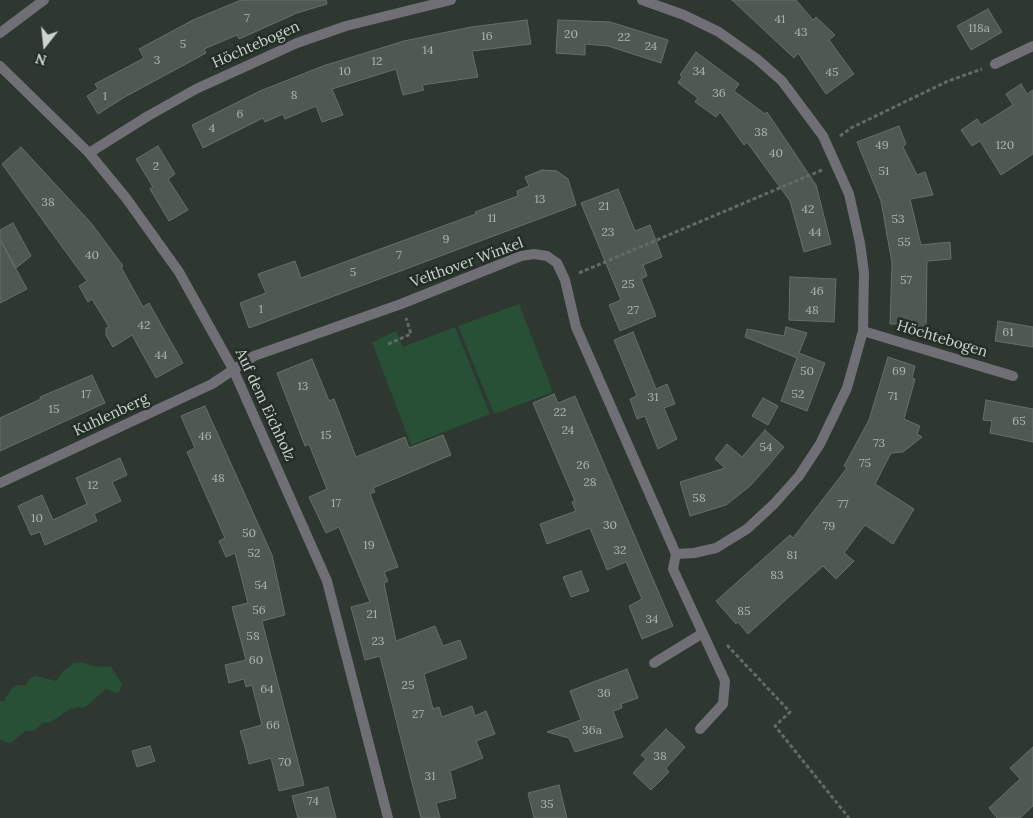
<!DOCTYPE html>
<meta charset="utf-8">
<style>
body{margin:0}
#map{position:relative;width:1033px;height:818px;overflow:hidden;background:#2e3831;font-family:Lora,serif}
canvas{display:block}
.north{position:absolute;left:20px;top:20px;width:50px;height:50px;-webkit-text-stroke:4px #242e27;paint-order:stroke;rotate:196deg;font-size:14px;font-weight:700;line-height:20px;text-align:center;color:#cdd3ce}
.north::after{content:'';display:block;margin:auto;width:18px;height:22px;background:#cdd3ce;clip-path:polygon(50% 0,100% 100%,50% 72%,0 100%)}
</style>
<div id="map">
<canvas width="1033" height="818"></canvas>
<div class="north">N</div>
</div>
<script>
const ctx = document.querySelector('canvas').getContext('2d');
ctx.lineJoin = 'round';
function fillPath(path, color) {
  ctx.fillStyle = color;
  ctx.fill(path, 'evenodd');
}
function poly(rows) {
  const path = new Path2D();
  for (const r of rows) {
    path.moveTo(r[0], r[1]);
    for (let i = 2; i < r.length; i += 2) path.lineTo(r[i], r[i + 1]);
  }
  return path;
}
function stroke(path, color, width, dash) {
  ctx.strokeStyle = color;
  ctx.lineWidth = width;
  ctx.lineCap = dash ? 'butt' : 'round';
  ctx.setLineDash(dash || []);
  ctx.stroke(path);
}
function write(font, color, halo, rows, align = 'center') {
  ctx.font = font + ' Lora,serif';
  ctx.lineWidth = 5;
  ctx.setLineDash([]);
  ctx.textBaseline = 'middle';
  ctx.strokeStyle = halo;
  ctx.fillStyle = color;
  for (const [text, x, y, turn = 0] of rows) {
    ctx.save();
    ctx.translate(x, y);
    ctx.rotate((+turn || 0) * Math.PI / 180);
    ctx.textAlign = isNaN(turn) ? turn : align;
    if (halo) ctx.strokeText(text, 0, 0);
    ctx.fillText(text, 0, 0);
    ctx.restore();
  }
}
fillPath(poly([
 [519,304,553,392,494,414,458,326],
 [455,327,490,414,411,445,372,342,396,331,403,347],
 [74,663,85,663,92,666,111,667,122,684,120,691,116,693,106,689,84,708,77,707,68,710,51,722,42,723,34,731,25,731,11,743,0,740,0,701,4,701,11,689,18,685,26,686,29,679,36,676,56,681,63,671]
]), '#275036');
const building = poly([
 [241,0,326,0,327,4,297,13,239,39,237,35,204,49,206,53,123,98,98,114,87,96,98,89,95,84,144,58,139,49,193,20,241,0],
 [732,0,796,0,813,20,816,17,835,35,829,40,854,74,826,94,798,53,794,58,732,0],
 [988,9,1002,32,971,50,957,26,988,9],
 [527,20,531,44,472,51,478,77,422,85,424,90,403,95,396,69,332,89,343,115,322,122,316,106,285,119,283,114,265,122,263,118,203,148,192,125,260,91,323,66,404,41,471,27,527,20],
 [558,20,610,22,668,40,661,63,608,46,585,44,585,55,556,53,558,20],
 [696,52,739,84,734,91,765,114,767,112,816,185,831,244,804,252,790,201,747,142,744,145,720,112,716,117,695,102,698,98,678,83,682,77,680,75,696,52],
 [1021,84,1027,94,1033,90,1033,154,1001,175,980,141,972,146,961,130,977,119,981,125,1013,105,1006,94,1021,84],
 [899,126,906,144,903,147,917,175,925,172,933,195,910,199,921,245,950,242,951,259,927,261,926,329,906,329,906,324,890,324,892,263,881,201,857,142,899,126],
 [158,146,175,174,168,179,188,210,169,221,150,189,153,187,136,159,158,146],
 [21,147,91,223,123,266,121,267,143,307,149,303,183,363,156,378,132,335,113,347,106,335,106,328,109,327,92,299,88,302,79,286,87,281,2,164,21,147],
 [542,170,557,171,568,179,576,205,249,328,240,303,266,293,258,274,295,261,301,278,476,214,475,212,518,196,517,191,529,186,525,177,542,170],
 [618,189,635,231,650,225,662,257,643,265,647,276,641,279,656,316,620,331,609,305,621,300,581,203,618,189],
 [13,223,31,256,16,268,0,239,0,230,13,223],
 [0,240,27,289,0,303,0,240],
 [790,277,836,279,834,322,789,320,790,277],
 [998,321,1033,327,1033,347,995,341,998,321],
 [786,327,807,333,799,353,825,363,807,411,781,401,797,358,745,337,747,329,784,336,786,327],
 [633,332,656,389,667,384,675,404,664,408,677,439,658,449,645,416,637,419,630,399,637,396,614,340,633,332],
 [888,357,915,366,912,378,915,379,904,419,920,426,917,434,922,437,903,452,891,453,875,484,914,509,893,544,865,525,844,553,854,561,836,579,823,566,748,634,738,622,736,624,716,601,790,535,793,538,847,468,844,466,869,420,888,357],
 [312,359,329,401,334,399,356,457,405,437,409,448,443,435,451,455,373,488,375,492,370,494,398,567,384,572,388,581,384,583,396,641,435,626,443,646,460,640,467,658,424,674,433,709,439,707,442,717,472,706,475,716,486,711,495,734,476,741,483,758,450,771,456,798,436,803,440,818,421,818,380,656,365,660,351,607,370,602,339,527,326,533,309,497,327,489,309,444,305,446,277,373,312,359],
 [92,375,105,403,0,451,0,418,41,399,40,397,92,375],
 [554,394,558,403,575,396,673,626,642,639,629,606,642,599,626,562,607,570,590,528,547,544,540,524,576,511,572,502,575,501,533,403,554,394],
 [763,398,778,406,768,425,752,416,763,398],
 [986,400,1033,409,1033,442,990,433,992,421,983,420,986,400],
 [205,406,272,555,285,615,262,621,304,785,279,791,271,758,249,764,245,747,240,731,262,725,252,685,246,687,244,679,229,683,225,665,246,660,232,607,248,603,235,553,226,557,219,541,225,538,187,452,195,448,181,416,205,406],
 [765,430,784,447,768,466,750,486,726,505,690,516,680,482,725,468,715,459,727,444,742,457,765,430],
 [120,458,127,475,112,482,121,501,94,514,97,521,45,545,40,532,31,535,18,506,42,495,53,520,87,504,76,478,120,458],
 [581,571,589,591,571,597,563,577,581,571],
 [627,669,638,698,621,704,622,708,613,711,623,737,575,752,569,738,547,732,581,720,570,691,627,669],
 [666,729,685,747,666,768,669,772,651,790,633,773,646,759,641,755,666,729],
 [150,746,155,761,137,767,132,751,150,746],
 [1033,747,1033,806,1020,818,997,818,989,808,1020,779,1010,768,1033,747],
 [559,785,567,818,534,818,528,793,559,785],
 [328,787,336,818,298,818,292,796,328,787]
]);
fillPath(building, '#4e5951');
stroke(building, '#657068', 1);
stroke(poly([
 [840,136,851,128,948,81,982,69],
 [579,273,822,170],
 [388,344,411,334,406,318],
 [727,645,790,712,775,726,849,818]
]), '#626b64', 3, [4, 2.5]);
stroke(poly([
 [676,554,673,569,725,681,723,704,700,729],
 [654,663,703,633]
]), '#706f75', 10);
stroke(poly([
 [0,33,44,0],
 [995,64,1033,46],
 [0,66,89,153,126,198,179,272,233,369,327,581,388,818],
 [89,153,148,116,196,89,297,43,346,26,451,0],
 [863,331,1013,376],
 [0,483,212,384,254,356,401,304,521,256,534,254,547,256,557,263,565,280,576,327,676,554,694,553,716,548,747,529,774,504,799,476,820,444,847,388,863,331,864,273,860,243,849,194,823,136,782,81,757,59,719,32,684,15,642,0]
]), '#706f75', 10);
write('12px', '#adb4af', null, [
 ["7",247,19],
 ["41",780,20],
 ["118a",979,29],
 ["43",801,33],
 ["20",571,35],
 ["16",487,37],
 ["22",624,38],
 ["5",183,45],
 ["24",651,47],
 ["14",428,51],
 ["3",157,61],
 ["12",377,62],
 ["10",345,72],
 ["34",699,72],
 ["45",832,73],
 ["36",719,94],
 ["8",294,96],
 ["1",105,97],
 ["6",240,115],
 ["4",212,129],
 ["38",761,133],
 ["49",882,146],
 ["120",1005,146],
 ["40",776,154],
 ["2",156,167],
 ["51",884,172],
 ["13",540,200],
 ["38",48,203],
 ["21",604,207],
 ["42",808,210],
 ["11",492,219],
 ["53",898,220],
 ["23",608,233],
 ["44",815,233],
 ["9",446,240],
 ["55",904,243],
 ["40",92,256],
 ["7",399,256],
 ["5",353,273],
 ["57",906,281],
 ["25",628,285],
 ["46",817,292],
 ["1",261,310],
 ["27",633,311],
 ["48",812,311],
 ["42",144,326],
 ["61",1008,333],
 ["44",161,356],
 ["50",807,372],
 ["69",899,372],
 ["13",303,387],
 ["17",86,395],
 ["52",798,395],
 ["71",893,397],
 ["31",653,398],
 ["15",54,410],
 ["22",560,413],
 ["65",1019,422],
 ["24",568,431],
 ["15",326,436],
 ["46",205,437],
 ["73",879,444],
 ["54",766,448],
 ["75",865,464],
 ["26",583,466],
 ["48",218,479],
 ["28",590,483],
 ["12",93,486],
 ["58",699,499],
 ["17",336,504],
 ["77",843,505],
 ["10",37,519],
 ["30",610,526],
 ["79",829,527],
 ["50",249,534],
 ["19",369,546],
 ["32",620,551],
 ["52",254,554],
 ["81",792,556],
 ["83",777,576],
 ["54",261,586],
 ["56",259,611],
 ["85",744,612],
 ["21",372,615],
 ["34",652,620],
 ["58",253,637],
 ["23",378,642],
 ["60",256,661],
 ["25",408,686],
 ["64",267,690],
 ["36",604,694],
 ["27",418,715],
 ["66",273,726],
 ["36a",592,731],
 ["38",660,757],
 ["70",285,763],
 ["31",430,777],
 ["74",313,802],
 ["35",547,805]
]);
write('15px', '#cdd3ce', '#242e27', [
 ["Höchtebogen",256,45,-24],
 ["Velthover Winkel",467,263,-20],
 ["Höchtebogen",942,339,17],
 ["Auf dem Eichholz",265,405,65],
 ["Kuhlenberg",111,415,-25]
]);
</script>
